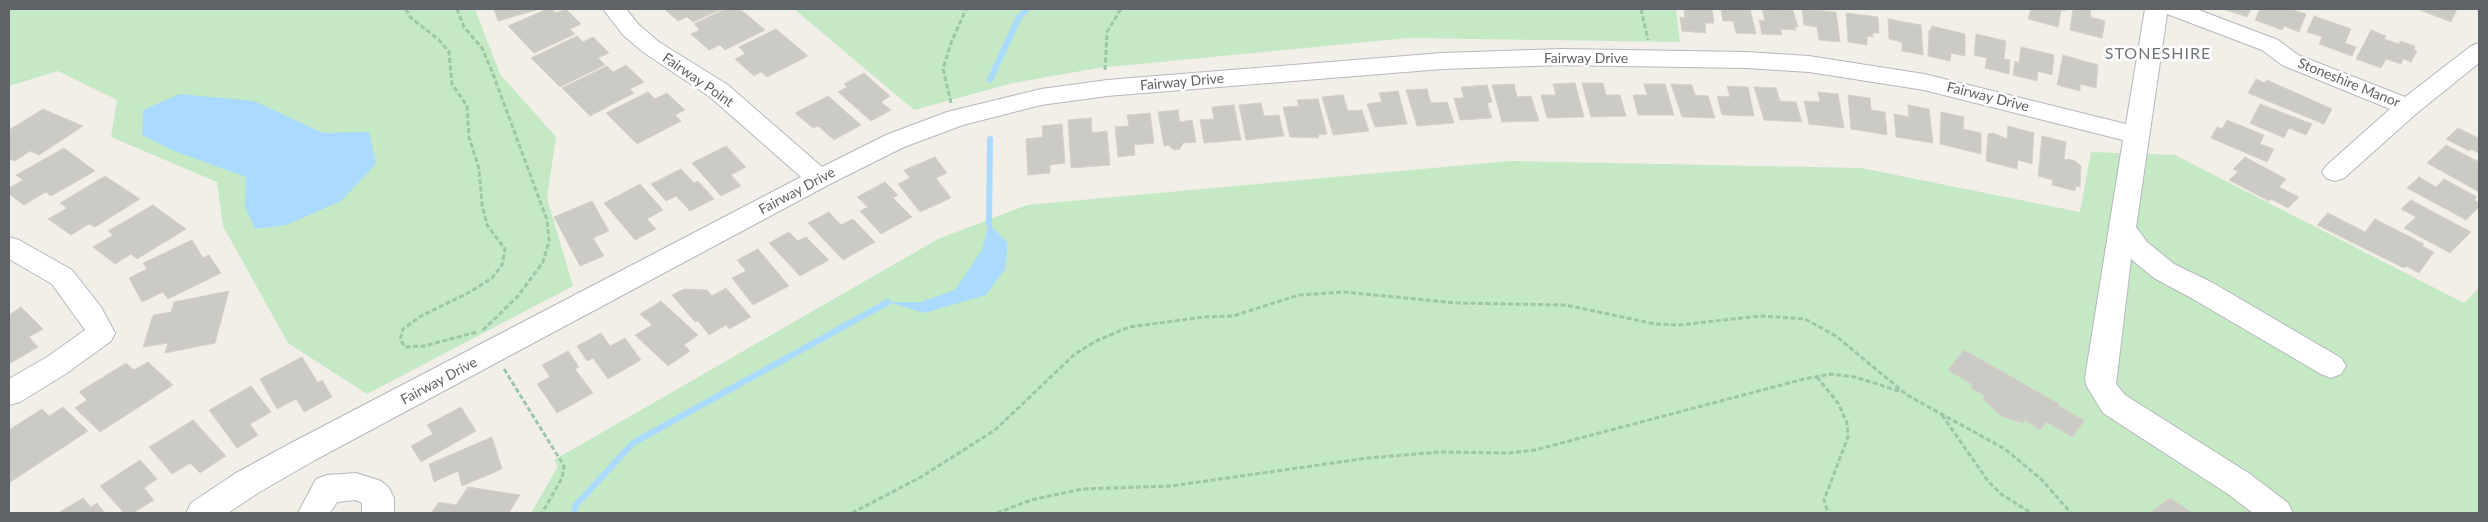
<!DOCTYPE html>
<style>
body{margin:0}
#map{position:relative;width:2488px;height:522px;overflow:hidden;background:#f1efe8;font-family:Lato,sans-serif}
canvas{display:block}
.frame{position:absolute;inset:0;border:10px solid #5f6368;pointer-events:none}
</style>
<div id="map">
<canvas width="2488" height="522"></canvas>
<div class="frame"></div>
</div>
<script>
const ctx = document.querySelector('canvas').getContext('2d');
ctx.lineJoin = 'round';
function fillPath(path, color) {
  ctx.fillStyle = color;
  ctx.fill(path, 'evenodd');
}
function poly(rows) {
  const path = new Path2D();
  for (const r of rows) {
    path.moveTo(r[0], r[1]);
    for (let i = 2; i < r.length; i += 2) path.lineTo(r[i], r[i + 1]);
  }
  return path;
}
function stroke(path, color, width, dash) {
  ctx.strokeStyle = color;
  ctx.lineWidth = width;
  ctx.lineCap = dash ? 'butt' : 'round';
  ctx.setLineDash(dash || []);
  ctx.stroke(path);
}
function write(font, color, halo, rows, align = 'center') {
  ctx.font = font + ' Lato,sans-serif';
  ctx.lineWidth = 5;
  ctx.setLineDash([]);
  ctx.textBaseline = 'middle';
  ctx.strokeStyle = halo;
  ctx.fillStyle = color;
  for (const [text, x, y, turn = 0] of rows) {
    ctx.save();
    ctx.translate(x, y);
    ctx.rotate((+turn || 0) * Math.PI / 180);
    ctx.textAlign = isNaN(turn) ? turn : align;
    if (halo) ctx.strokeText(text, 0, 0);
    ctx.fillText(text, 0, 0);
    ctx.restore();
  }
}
fillPath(poly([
 [9,9,475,9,500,74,556,137,547,198,573,286,367,394,288,343,223,226,217,182,111,137,117,100,58,71,9,86],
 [794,9,1676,9,1680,42,1408,38,1098,68,1013,83,914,110],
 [2091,152,2175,155,2464,303,2479,288,2479,513,531,513,558,466,554,460,938,239,1027,205,1510,161,1861,168,2080,212]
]), '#c5e8c5');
fillPath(poly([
 [180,94,254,101,323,133,369,132,376,164,341,201,286,225,255,229,245,206,246,177,174,151,142,135,143,110],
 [989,224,1008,243,1005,269,986,295,924,313,888,302,921,302,955,290,982,250]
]), '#aadaff');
stroke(poly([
 [990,80,1019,17,1027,9],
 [989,224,990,139],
 [574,513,576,505,633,443,888,302]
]), '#aadaff', 6);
const building = poly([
 [494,9,535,9,536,10,498,21,494,9],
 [547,9,551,9,556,13,566,9,581,24,570,29,575,34,534,53,508,26,547,9],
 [664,9,722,9,693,22,687,17,678,21,664,9],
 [725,9,740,9,765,30,725,50,720,45,709,50,691,34,700,30,694,24,725,9],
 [1684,9,1712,9,1714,23,1705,23,1706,33,1682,31,1680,17,1685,18,1684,9],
 [1721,9,1750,9,1756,34,1736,33,1733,21,1723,21,1721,9],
 [1762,9,1793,10,1798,27,1795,27,1796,30,1780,29,1782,35,1762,34,1759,20,1765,21,1762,9],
 [1802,9,1836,12,1840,42,1819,40,1817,27,1804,25,1802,9],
 [2031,9,2065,9,2065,11,2061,10,2058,27,2028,19,2031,9],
 [2073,9,2091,9,2090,17,2105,21,2102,38,2070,30,2073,9],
 [2223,9,2251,9,2247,17,2223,9],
 [2260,9,2291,9,2306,14,2299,32,2284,26,2282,30,2255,20,2260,9],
 [2421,9,2457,9,2451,22,2420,10,2421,9],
 [1846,13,1878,17,1879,33,1873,33,1873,37,1867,36,1867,45,1848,42,1846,13],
 [2314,16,2351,29,2345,43,2356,47,2352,56,2319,44,2322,37,2307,32,2314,16],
 [1888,19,1921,25,1923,55,1902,51,1902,42,1889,39,1888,19],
 [1932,26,1965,34,1965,56,1951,53,1950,61,1928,56,1929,30,1931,30,1932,26],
 [776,29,808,56,767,77,761,72,754,76,735,59,745,54,739,47,776,29],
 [2371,30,2386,36,2384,39,2399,44,2400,41,2415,46,2414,50,2417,51,2411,62,2403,59,2401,64,2386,59,2381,68,2356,59,2371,30],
 [1976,34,2006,41,2004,59,2010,60,2009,74,1985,68,1987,58,1974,55,1976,34],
 [577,36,583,42,593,37,609,53,598,58,605,65,560,87,531,58,577,36],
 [2021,47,2054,55,2052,75,2038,71,2037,81,2013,75,2015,61,2019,63,2021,47],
 [2063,55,2098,65,2096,88,2080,84,2080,91,2057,85,2063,55],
 [626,65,644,82,630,89,634,93,590,116,562,88,607,66,613,72,626,65],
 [864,73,890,96,881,102,891,110,871,121,838,92,847,87,844,84,864,73],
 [2256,79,2265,83,2267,80,2332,109,2324,124,2248,93,2256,79],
 [1575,83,1584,117,1547,118,1541,95,1556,95,1553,84,1575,83],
 [1582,83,1603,83,1606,95,1620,95,1626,116,1591,117,1582,83],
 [1514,84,1517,97,1531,96,1539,121,1502,122,1492,85,1514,84],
 [1644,84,1665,84,1674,115,1638,115,1633,95,1647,95,1644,84],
 [1671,84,1692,85,1695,95,1708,96,1715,118,1682,117,1671,84],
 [1487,85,1492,102,1487,103,1492,118,1460,120,1454,98,1464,98,1461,87,1487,85],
 [1727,86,1748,87,1754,116,1722,115,1717,96,1730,97,1727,86],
 [1754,87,1776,88,1780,101,1796,102,1802,122,1764,120,1754,87],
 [1427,89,1431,103,1447,102,1454,123,1417,126,1406,90,1427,89],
 [1398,91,1407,124,1375,127,1367,104,1382,102,1379,93,1398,91],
 [648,92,655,99,667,93,685,110,675,115,681,121,637,144,606,113,648,92],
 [1818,92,1838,94,1844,128,1809,124,1804,101,1820,102,1818,92],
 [1343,95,1348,111,1362,110,1369,131,1333,135,1322,97,1343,95],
 [1848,95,1870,98,1871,110,1885,112,1887,135,1851,129,1848,95],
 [828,96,861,125,834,140,818,126,813,128,795,113,828,96],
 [1318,99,1327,134,1318,135,1319,138,1290,137,1283,107,1299,106,1297,100,1318,99],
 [1261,103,1264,116,1279,115,1284,136,1246,140,1239,105,1261,103],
 [2260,104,2312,124,2306,135,2289,128,2284,138,2250,123,2260,104],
 [1234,105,1241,140,1204,143,1200,120,1214,119,1212,107,1234,105],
 [1908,105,1929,109,1933,143,1896,137,1894,114,1909,117,1908,105],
 [43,109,83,126,39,155,30,151,15,161,9,159,9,130,43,109],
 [1178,110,1180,122,1192,120,1196,142,1183,143,1180,149,1174,150,1168,145,1164,146,1158,112,1178,110],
 [1941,112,1964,117,1963,129,1981,133,1981,154,1940,144,1941,112],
 [1150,113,1154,143,1134,145,1135,155,1118,157,1115,127,1129,126,1127,115,1150,113],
 [1091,118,1092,133,1107,131,1110,165,1071,168,1068,120,1091,118],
 [2227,120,2264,135,2260,144,2274,149,2267,162,2211,138,2217,127,2222,129,2227,120],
 [1062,124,1065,163,1050,165,1050,173,1028,175,1026,139,1043,137,1042,126,1062,124],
 [2008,126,2034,133,2032,164,2018,160,2017,169,1986,161,1988,134,1993,133,2007,139,2008,126],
 [2458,128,2478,138,2479,136,2479,153,2471,149,2469,151,2446,139,2458,128],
 [2042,136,2066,142,2064,160,2068,159,2075,161,2081,166,2080,187,2076,186,2075,191,2052,185,2053,180,2038,176,2042,136],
 [2446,145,2479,162,2479,192,2427,163,2446,145],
 [726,146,746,167,731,175,741,186,721,196,692,163,726,146],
 [64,148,95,171,51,196,46,192,24,205,9,194,9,188,23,180,16,175,64,148],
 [935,157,947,173,936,178,951,198,920,212,898,184,910,178,904,170,935,157],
 [2245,157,2286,179,2279,187,2299,197,2288,208,2271,199,2269,201,2229,180,2238,172,2233,169,2245,157],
 [681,169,694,183,698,181,714,199,690,211,676,196,666,201,651,184,681,169],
 [105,176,140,199,95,227,89,224,71,235,48,219,67,208,60,203,105,176],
 [2419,177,2436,187,2444,179,2477,197,2474,200,2479,203,2479,207,2466,220,2407,188,2419,177],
 [885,182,898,195,893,198,912,217,881,234,860,211,868,207,857,197,885,182],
 [640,184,663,210,647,219,656,229,635,240,604,203,640,184],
 [2411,200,2471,232,2450,253,2404,228,2416,217,2401,209,2411,200],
 [592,201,609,231,593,238,604,256,580,266,554,217,592,201],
 [153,205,186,229,137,259,131,254,115,264,93,247,113,235,108,231,153,205],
 [829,212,841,225,853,219,875,242,843,260,808,223,829,212],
 [2328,213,2365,232,2375,219,2424,244,2422,246,2434,252,2419,273,2406,266,2404,268,2317,225,2328,213],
 [789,232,798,241,806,237,829,260,800,276,769,243,789,232],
 [192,240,203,258,209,255,221,273,168,299,163,292,142,302,129,278,147,269,143,263,192,240],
 [758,249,789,286,753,305,732,278,746,271,737,260,758,249],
 [726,288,751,317,729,329,726,325,709,335,698,321,695,322,672,295,684,289,707,290,712,296,726,288],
 [229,291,215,343,165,353,168,343,143,347,153,315,171,312,174,302,229,291],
 [661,301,698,335,684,345,690,351,668,366,635,335,652,325,640,314,661,301],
 [21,307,43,329,29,337,38,347,9,364,9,315,21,307],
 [601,333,610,346,625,338,641,360,608,379,593,358,587,361,577,346,601,333],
 [1964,350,2059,404,2058,405,2084,421,2072,437,2046,422,2040,430,2025,420,2023,423,2001,416,1983,399,1985,396,1971,388,1973,385,1948,370,1964,350],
 [568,351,579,367,575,369,593,393,557,413,537,384,550,377,542,365,568,351],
 [302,357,318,383,322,380,332,397,304,412,296,399,277,409,260,379,302,357],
 [148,362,173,385,100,432,75,408,87,400,79,392,126,363,134,370,148,362],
 [251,386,271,412,250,424,258,435,237,448,209,410,251,386],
 [63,407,88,431,9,483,9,430,42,409,49,416,63,407],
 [461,407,476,431,421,462,411,446,433,434,427,425,461,407],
 [193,420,226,456,200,473,190,463,172,474,149,447,193,420],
 [492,437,502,469,462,486,458,471,434,482,429,464,492,437],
 [140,460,157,479,144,488,154,500,133,513,124,513,100,486,140,460],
 [468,487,520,495,509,513,431,513,439,502,456,505,468,487],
 [83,498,91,507,97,503,105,513,58,513,83,498],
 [2170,498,2193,513,2150,513,2170,498]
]);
fillPath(building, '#cccac5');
stroke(building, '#d6d1c6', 1);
const minor = poly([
 [603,9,626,9,639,25,659,42,728,85,822,167,886,135,947,112,1041,89,1107,80,1442,53,1561,49,1746,52,1809,56,1924,74,2126,124,2145,9,2196,9,2278,40,2298,55,2405,97,2471,46,2479,43,2479,63,2417,113,2344,178,2335,181,2326,178,2322,172,2326,166,2390,109,2282,65,2262,50,2167,14,2136,227,2147,242,2174,264,2213,283,2341,358,2346,366,2341,374,2331,378,2321,374,2193,299,2154,278,2131,259,2116,384,2125,395,2250,474,2288,503,2293,513,2253,513,2228,494,2103,413,2086,385,2085,378,2123,140,1924,90,1809,72,1746,68,1561,65,1442,69,1107,96,1041,105,963,125,904,147,828,185,315,460,258,493,228,513,186,513,191,503,236,473,293,442,801,177,710,97,643,52,623,35,603,9],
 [9,237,19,240,72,270,101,307,115,333,111,341,67,373,20,402,9,405,9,379,47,357,85,330,52,284,9,259,9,237],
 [356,473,381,481,389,488,394,498,394,513,362,513,362,503,356,500,337,502,330,513,298,513,316,479,327,475,356,473]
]);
stroke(minor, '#b5b8bc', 2);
stroke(poly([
 [406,9,410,17,439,40,449,52,452,84,467,106,469,137,479,169,482,204,487,225,505,249,502,265,492,278,470,292,421,316,403,329,400,339,405,347,424,346,477,332],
 [457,9,464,27,482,48,493,74,547,220,549,241,543,262,518,296,481,332],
 [1641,9,1648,40],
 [1105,70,1107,32,1121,9],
 [951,103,943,69,951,43,966,9],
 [504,369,564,466,562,478,542,513],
 [1817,377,1838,403,1847,423,1848,437,1824,500,1828,513],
 [1942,415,1988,481,2001,494,2031,513],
 [852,513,921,477,995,430,1075,354,1096,341,1129,327,1204,317,1233,316,1299,295,1344,292,1456,303,1566,305,1655,324,1679,325,1760,316,1805,319,1836,336,1907,395,2005,449,2041,479,2071,513],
 [997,513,1031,500,1082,489,1171,486,1368,458,1440,452,1509,453,1535,450,1804,379,1831,374,1855,377,1902,392]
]), '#9cc7a9', 3, [5, 2.5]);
fillPath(minor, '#fff');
write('14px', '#5f6368', '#fff', [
 ["Fairway Drive",1586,58],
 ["Fairway Point",698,80,35],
 ["Fairway Drive",1182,82,-5],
 ["Stoneshire Manor",2349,83,22],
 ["Fairway Drive",1988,97,14],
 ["Fairway Drive",797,191,-28],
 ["Fairway Drive",439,381,-28]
]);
ctx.letterSpacing = '1px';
write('16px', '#70757a', '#fff', [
 ["STONESHIRE",2158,54]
]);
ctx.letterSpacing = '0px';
</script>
